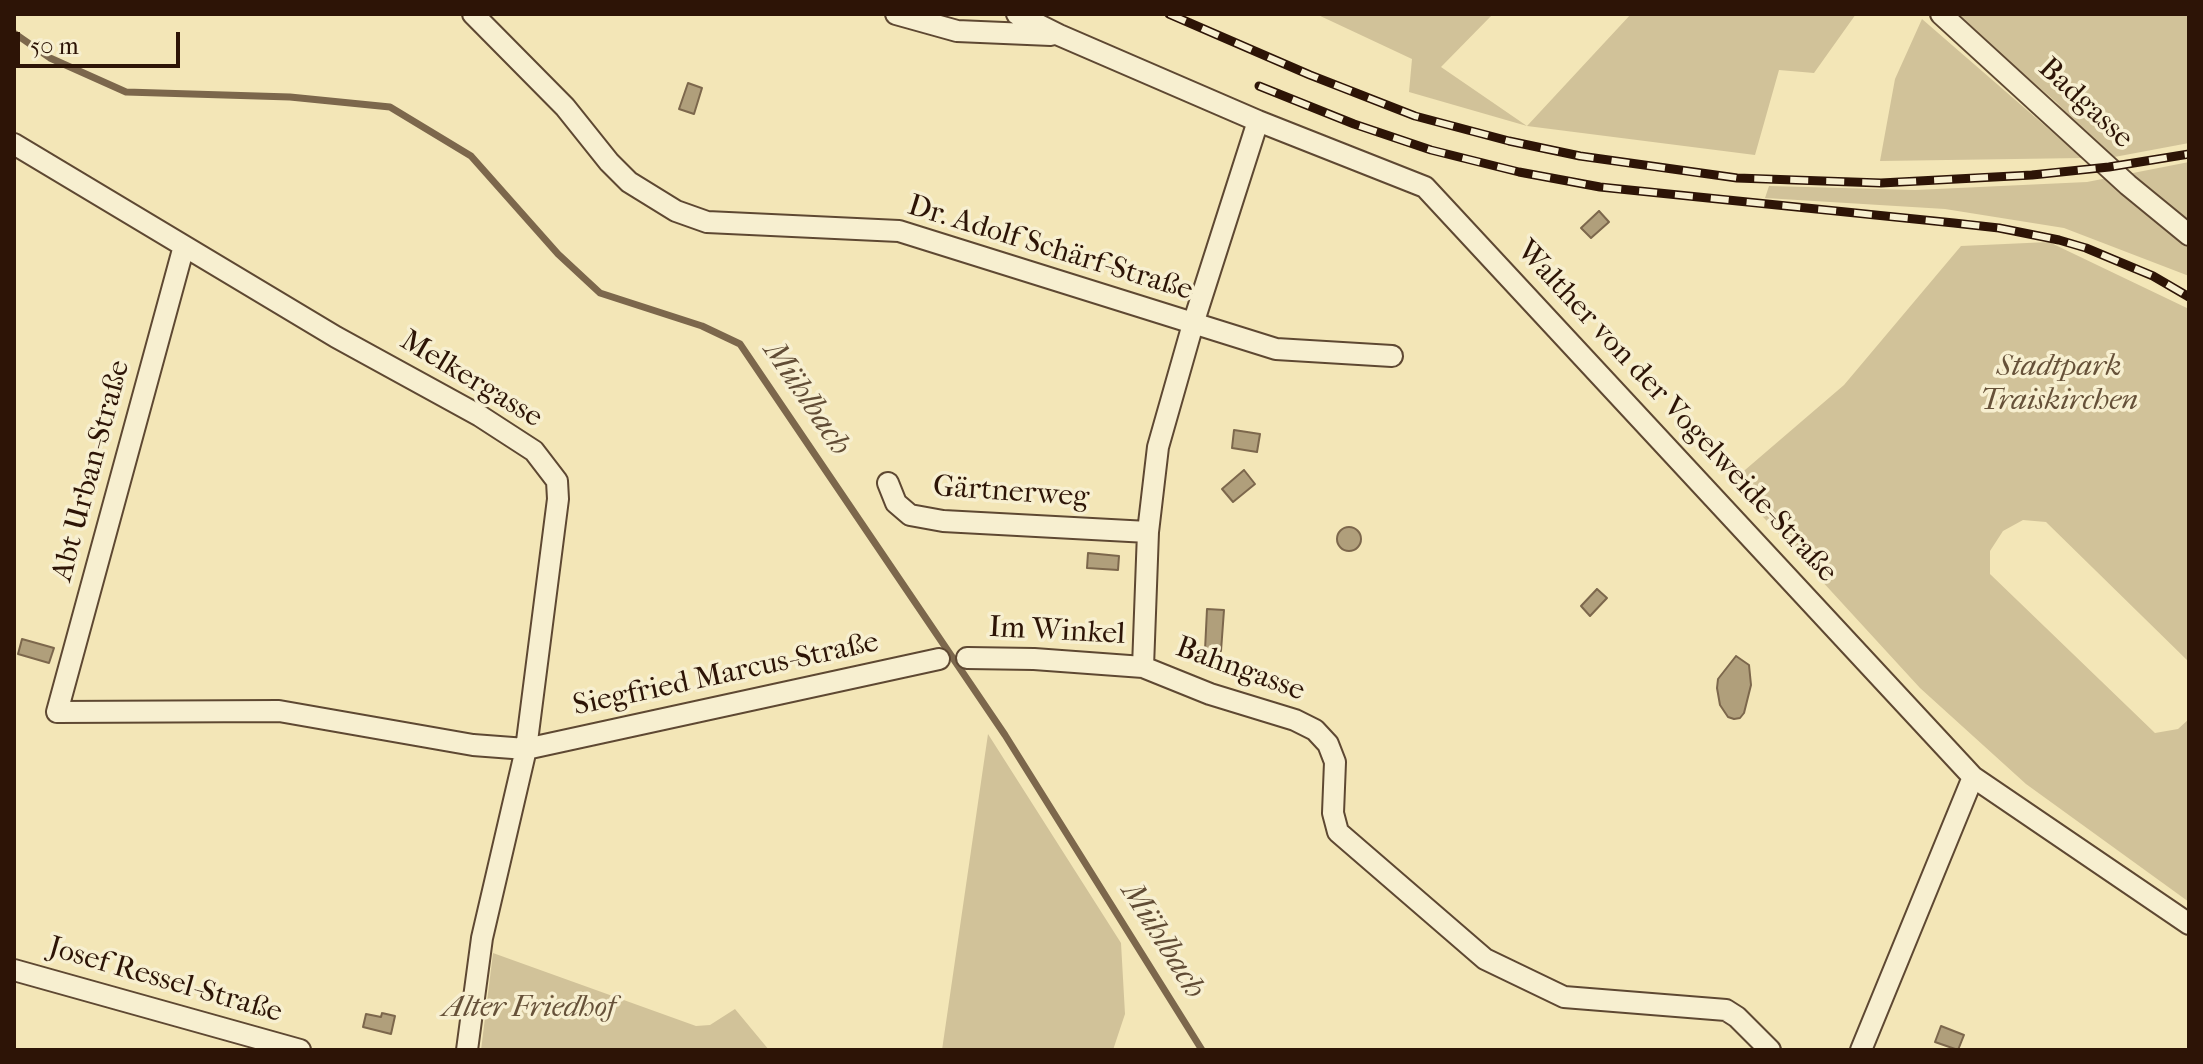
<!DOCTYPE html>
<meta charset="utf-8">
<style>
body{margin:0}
#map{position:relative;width:2203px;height:1064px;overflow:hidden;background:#f3e6b7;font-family:"IM FELL French Canon",serif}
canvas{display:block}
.frame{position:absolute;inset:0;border:16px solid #2d1406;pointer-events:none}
.scale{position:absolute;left:16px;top:32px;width:164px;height:36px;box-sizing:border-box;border:4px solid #2d1406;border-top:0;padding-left:10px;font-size:24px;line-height:28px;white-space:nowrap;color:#2d1406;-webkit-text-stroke:6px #f7efd0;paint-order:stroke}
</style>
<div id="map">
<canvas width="2203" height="1064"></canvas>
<div class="frame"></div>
<div class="scale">50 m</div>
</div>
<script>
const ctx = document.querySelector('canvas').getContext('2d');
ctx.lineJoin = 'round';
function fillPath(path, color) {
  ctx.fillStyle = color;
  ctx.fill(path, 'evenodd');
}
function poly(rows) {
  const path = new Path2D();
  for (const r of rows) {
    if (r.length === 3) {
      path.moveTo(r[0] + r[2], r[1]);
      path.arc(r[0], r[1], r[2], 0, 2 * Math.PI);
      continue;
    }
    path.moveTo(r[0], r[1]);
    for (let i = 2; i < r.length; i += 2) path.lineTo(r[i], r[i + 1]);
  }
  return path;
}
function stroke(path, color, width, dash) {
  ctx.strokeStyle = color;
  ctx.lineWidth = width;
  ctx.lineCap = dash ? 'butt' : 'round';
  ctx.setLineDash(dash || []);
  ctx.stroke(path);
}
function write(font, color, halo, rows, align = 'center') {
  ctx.font = font + ' "IM FELL French Canon",serif';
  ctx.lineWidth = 7;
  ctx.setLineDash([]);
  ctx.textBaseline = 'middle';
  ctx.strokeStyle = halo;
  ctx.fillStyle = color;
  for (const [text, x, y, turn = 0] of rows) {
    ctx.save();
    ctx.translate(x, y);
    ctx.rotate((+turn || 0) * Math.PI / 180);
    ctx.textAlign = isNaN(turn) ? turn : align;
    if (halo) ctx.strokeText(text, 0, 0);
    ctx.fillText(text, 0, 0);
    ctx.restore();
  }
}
fillPath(poly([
 [1316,14,1493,14,1441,67,1527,126,1631,14,1856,14,1814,73,1779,70,1755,155,1527,126,1409,92,1412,59],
 [1954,14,2189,14,2189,143,2109,158,2056,102],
 [1922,19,2058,137,2082,158,1880,161,1895,79],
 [2189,162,2189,276,2064,228,1945,209,1765,198,1769,186,1915,190,2087,182],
 [2049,242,2189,309,2189,662,2046,522,2023,520,2003,531,1990,551,1990,574,2155,733,2178,729,2189,719,2189,902,2026,784,1920,688,1731,482,1844,385,1961,246],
 [988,734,1121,943,1125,1014,1113,1050,942,1050],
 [493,953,696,1026,710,1025,735,1009,769,1050,481,1050]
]), '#d1c299');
const water = poly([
 [688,83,702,88,694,114,679,109,688,83],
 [1599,211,1609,222,1591,238,1581,228,1599,211],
 [1234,430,1260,434,1257,452,1232,448,1234,430],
 [1244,470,1255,484,1233,502,1222,489,1244,470],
 [1349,539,12],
 [1088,553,1119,556,1118,570,1087,568,1088,553],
 [1597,589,1607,598,1590,616,1581,606,1597,589],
 [1207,609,1224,610,1221,651,1205,650,1207,609],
 [22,639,54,648,49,663,18,654,22,639],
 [1736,656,1749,665,1751,685,1744,713,1740,718,1734,719,1728,717,1720,705,1717,688,1718,679,1736,656],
 [382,1013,395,1016,391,1034,363,1027,366,1014,381,1017,382,1013],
 [1941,1026,1964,1035,1958,1050,1935,1042,1941,1026]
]);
fillPath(water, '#b09f7b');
stroke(water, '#7c674c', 2);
stroke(poly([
 [14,33,50,58,126,92,290,97,390,107,471,156,558,254,600,293,702,326,740,344,1005,735,1202,1050]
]), '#7c674c', 7);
const minor = poly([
 [473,14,565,107,609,162,629,182,676,211,707,222,899,231,1276,349,1392,356],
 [896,14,957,31,1051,35],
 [1017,14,1059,35,1258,121,1425,187,1973,777,2189,924],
 [1941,14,2128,185,2189,235],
 [1258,121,1193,324,1158,447,1148,532,1143,667,1210,694,1295,720,1315,730,1328,744,1335,762,1333,813,1338,832,1485,959,1564,997,1726,1010,1737,1017,1770,1050],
 [14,144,336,337,480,416,534,451,557,481,558,499,526,749,482,938,467,1050],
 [184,246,57,712,279,711,473,745,526,749,939,659],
 [888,483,896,503,910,515,943,521,1148,532],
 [967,658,1034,659,1143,667],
 [14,970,300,1050],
 [1861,1050,1973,777]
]);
stroke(minor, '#5e4832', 24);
stroke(minor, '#f7efd0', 20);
const rail = poly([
 [1169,14,1310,75,1415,116,1509,141,1580,156,1737,178,1881,183,2032,175,2109,167,2189,154],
 [1259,86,1354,124,1431,150,1519,172,1600,187,1954,223,1999,228,2059,240,2086,248,2153,276,2189,297]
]);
stroke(rail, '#2d1406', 9);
stroke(rail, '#f7efd0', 6, [18]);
write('30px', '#2d1406', '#f7efd0', [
 ["Badgasse",2085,104,43],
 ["Dr. Adolf Schärf-Straße",1050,249,17],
 ["Melkergasse",471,380,31],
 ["Walther von der Vogelweide-Straße",1676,412,47],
 ["Abt Urban-Straße",92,471,-75],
 ["Gärtnerweg",1011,493,4],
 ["Im Winkel",1057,632,3],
 ["Bahngasse",1240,670,20],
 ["Siegfried Marcus-Straße",726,675,-12],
 ["Josef Ressel-Straße",165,981,16]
]);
write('italic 30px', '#665139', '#f7efd0', [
 ["Stadtpark",2059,368],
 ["Traiskirchen",2059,402],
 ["Alter Friedhof",529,1009]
]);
write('italic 32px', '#614c35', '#f7efd0', [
 ["Mühlbach",806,399,56],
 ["Mühlbach",1162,941,58]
]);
</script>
